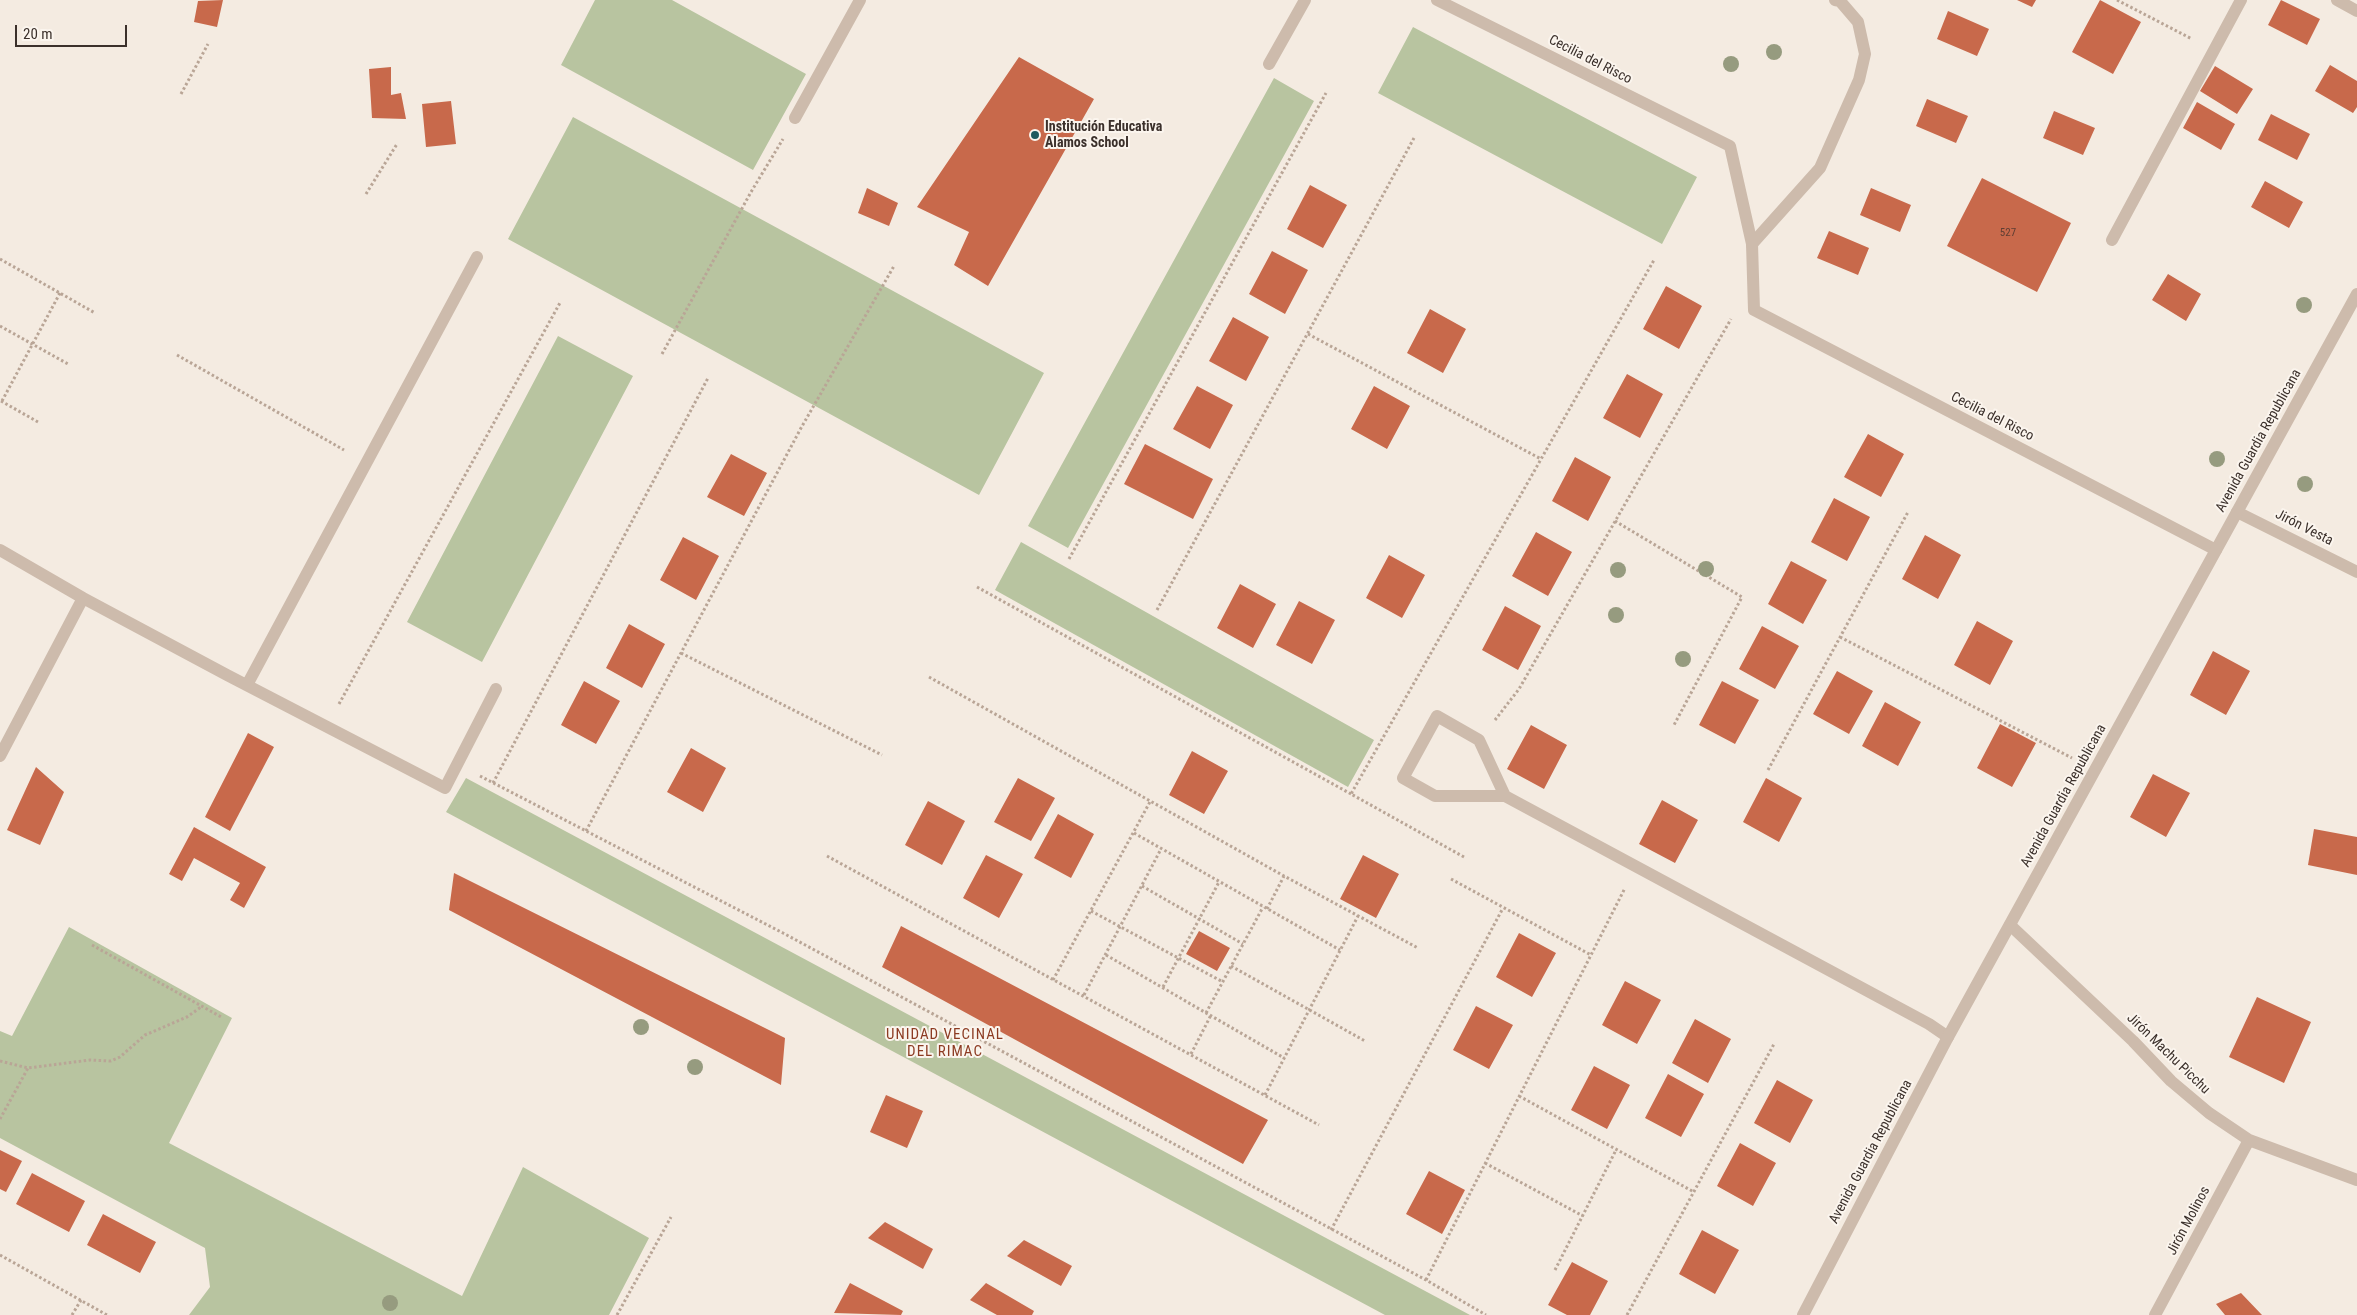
<!DOCTYPE html>
<meta charset="utf-8">
<style>
body{margin:0}
#map{position:relative;width:2357px;height:1315px;overflow:hidden;background:#f4ebe1;font-family:"Roboto Condensed",sans-serif}
canvas{display:block}
.scale{position:absolute;left:15px;top:25px;width:112px;height:22px;box-sizing:border-box;border:2px solid #3b302b;border-top:0;padding-left:6px;font-size:15px;line-height:18px;white-space:nowrap;color:#3b302b;-webkit-text-stroke:4px #fbf5ee;paint-order:stroke}
</style>
<div id="map">
<canvas width="2357" height="1315"></canvas>
<div class="scale">20 m</div>
</div>
<script>
const ctx = document.querySelector('canvas').getContext('2d');
ctx.lineJoin = 'round';
function fillPath(path, color) {
  ctx.fillStyle = color;
  ctx.fill(path, 'evenodd');
}
function poly(rows) {
  const path = new Path2D();
  for (const r of rows) {
    path.moveTo(r[0], r[1]);
    for (let i = 2; i < r.length; i += 2) path.lineTo(r[i], r[i + 1]);
  }
  return path;
}
function stroke(path, color, width, dash) {
  ctx.strokeStyle = color;
  ctx.lineWidth = width;
  ctx.lineCap = dash ? 'butt' : 'round';
  ctx.setLineDash(dash || []);
  ctx.stroke(path);
}
function write(font, color, halo, rows, align = 'center') {
  ctx.font = font + ' "Roboto Condensed",sans-serif';
  ctx.lineWidth = 4;
  ctx.setLineDash([]);
  ctx.textBaseline = 'middle';
  ctx.strokeStyle = halo;
  ctx.fillStyle = color;
  for (const [text, x, y, turn = 0] of rows) {
    ctx.save();
    ctx.translate(x, y);
    ctx.rotate((+turn || 0) * Math.PI / 180);
    ctx.textAlign = isNaN(turn) ? turn : align;
    if (halo) ctx.strokeText(text, 0, 0);
    ctx.fillText(text, 0, 0);
    ctx.restore();
  }
}
fillPath(poly([
 [595,0,672,0,806,74,753,170,561,65],
 [1413,27,1697,177,1662,244,1378,93],
 [1274,78,1314,101,1068,548,1028,526],
 [573,117,1044,373,979,495,508,239],
 [558,336,633,376,482,662,407,622],
 [1021,542,1374,740,1348,787,995,590],
 [466,778,1470,1315,1385,1315,446,812],
 [69,927,232,1018,169,1143,462,1296,523,1167,649,1238,609,1315,189,1315,210,1287,205,1248,0,1138,0,1031,12,1036]
]), '#b8c4a0');
fillPath(poly([
 [223,0,217,27,194,22,198,1],
 [2017,0,2036,0,2032,7],
 [2100,0,2141,22,2113,74,2072,52],
 [2281,0,2320,19,2307,45,2268,25],
 [1948,11,1989,29,1977,56,1937,39],
 [1019,57,1094,99,988,286,954,265,969,232,917,207],
 [2330,65,2357,81,2357,107,2353,113,2315,91],
 [2215,66,2253,89,2237,114,2200,91],
 [391,67,391,95,401,93,406,119,372,118,369,69],
 [1927,99,1968,116,1956,143,1916,126],
 [451,101,456,144,426,147,422,104],
 [2197,102,2235,124,2221,150,2183,128],
 [2054,111,2095,128,2083,155,2043,138],
 [2271,114,2310,134,2297,160,2258,140],
 [1982,178,2071,223,2037,292,1947,246],
 [2265,181,2303,202,2289,228,2251,207],
 [1310,185,1347,205,1323,248,1287,229],
 [867,188,898,203,889,226,858,213],
 [1871,188,1911,205,1900,232,1860,215],
 [1829,231,1869,248,1858,275,1817,258],
 [1272,251,1308,270,1285,314,1249,294],
 [2168,274,2201,294,2186,321,2152,300],
 [1666,286,1702,306,1679,349,1643,329],
 [1430,309,1466,329,1443,373,1407,353],
 [1233,317,1269,337,1246,381,1209,361],
 [1627,374,1663,394,1640,438,1603,418],
 [1197,386,1233,405,1210,449,1173,429],
 [1374,386,1410,406,1387,449,1351,429],
 [1868,434,1904,454,1881,497,1844,477],
 [1145,444,1213,479,1193,519,1124,484],
 [731,454,767,473,744,516,707,497],
 [1575,457,1611,477,1588,521,1552,501],
 [1834,498,1870,517,1847,561,1811,542],
 [1536,532,1572,552,1548,596,1512,576],
 [1925,535,1961,555,1938,599,1902,579],
 [683,537,719,556,696,600,660,580],
 [1389,555,1425,575,1402,618,1366,598],
 [1791,561,1827,580,1803,624,1768,604],
 [1240,584,1276,604,1253,648,1217,628],
 [1299,601,1335,620,1312,664,1276,645],
 [1505,606,1541,626,1518,670,1482,650],
 [1977,621,2013,641,1990,685,1954,665],
 [629,624,665,644,642,688,606,668],
 [1762,626,1799,646,1775,689,1739,669],
 [2213,651,2250,671,2226,715,2190,695],
 [1837,671,1873,691,1849,734,1813,714],
 [584,681,620,701,596,744,561,725],
 [1722,681,1759,700,1735,744,1699,725],
 [1885,702,1921,722,1898,766,1862,746],
 [2000,724,2036,743,2012,787,1977,768],
 [1531,725,1567,745,1544,789,1507,769],
 [248,733,274,747,230,831,205,817],
 [691,748,726,768,703,812,667,792],
 [1192,751,1228,771,1204,814,1169,795],
 [36,767,64,792,40,845,7,830],
 [2153,774,2190,793,2166,837,2130,817],
 [1018,778,1055,798,1031,841,994,822],
 [1766,778,1802,798,1779,842,1743,822],
 [1662,800,1698,820,1675,863,1639,844],
 [928,801,965,821,942,865,905,845],
 [1058,814,1094,834,1071,878,1034,858],
 [194,827,266,867,244,908,230,900,240,883,194,858,182,881,169,874],
 [2314,829,2357,837,2357,875,2308,865],
 [986,855,1023,874,999,918,963,898],
 [1363,855,1399,874,1376,918,1340,899],
 [454,873,785,1038,781,1085,449,910],
 [901,926,1268,1120,1243,1164,882,967],
 [1199,931,1230,948,1217,971,1186,954],
 [1519,933,1556,953,1532,997,1496,977],
 [1625,981,1661,1000,1637,1044,1602,1025],
 [2257,997,2311,1022,2284,1083,2229,1057],
 [1476,1006,1513,1025,1489,1069,1453,1050],
 [1695,1019,1731,1039,1708,1083,1672,1063],
 [1594,1066,1630,1085,1607,1129,1571,1110],
 [1668,1074,1704,1094,1681,1137,1645,1118],
 [1777,1080,1813,1100,1790,1143,1754,1123],
 [886,1095,923,1111,907,1148,870,1132],
 [1740,1143,1776,1163,1753,1206,1717,1186],
 [0,1150,22,1161,6,1192,0,1189],
 [1429,1171,1465,1190,1442,1234,1406,1214],
 [32,1173,85,1201,69,1232,16,1204],
 [103,1214,156,1242,140,1273,87,1245],
 [885,1222,933,1249,923,1269,868,1238],
 [1702,1230,1739,1250,1715,1294,1679,1274],
 [1024,1240,1072,1266,1061,1286,1007,1256],
 [1572,1262,1608,1281,1590,1315,1567,1315,1548,1305],
 [850,1283,903,1311,901,1315,834,1313],
 [986,1283,1034,1311,1032,1315,997,1315,970,1300],
 [2241,1293,2262,1315,2225,1315,2216,1304]
]), '#c8694b');
stroke(poly([
 [2117,0,2192,39],
 [181,94,208,44],
 [366,194,397,144],
 [0,259,95,313],
 [0,326,68,364],
 [1308,334,1541,459],
 [662,354,751,192,783,139],
 [177,355,344,450],
 [1,401,38,422],
 [2,401,60,293],
 [1615,521,1742,597,1674,725],
 [1069,559,1326,93],
 [977,587,1351,794],
 [1157,610,1414,138],
 [1840,637,2072,758],
 [681,653,882,755],
 [929,677,1284,876,1418,948],
 [339,704,561,301],
 [1495,720,1519,689,1731,319],
 [1768,770,1908,512],
 [480,776,783,933,1426,1280,1486,1315],
 [493,783,708,378],
 [586,831,801,428,894,266],
 [1134,833,1340,950],
 [827,856,1319,1125],
 [1464,857,1351,794,1654,260],
 [1451,879,1591,955],
 [1142,886,1243,944],
 [1267,909,1284,876],
 [1091,911,1223,982],
 [92,945,223,1018],
 [1106,955,1284,1058],
 [1231,966,1365,1041],
 [1053,980,1151,800],
 [1163,987,1219,882],
 [1084,995,1161,849],
 [1206,1013,1263,907],
 [1191,1054,1211,1015],
 [0,1061,28,1068,90,1060,111,1061,120,1057,145,1035,187,1017,201,1007],
 [1265,1095,1358,916],
 [1519,1096,1694,1192],
 [0,1119,28,1068],
 [1485,1163,1583,1216],
 [1331,1230,1503,908],
 [0,1255,107,1315],
 [1555,1270,1616,1150],
 [1426,1280,1625,888],
 [72,1315,81,1300],
 [617,1315,671,1217],
 [1627,1315,1774,1044]
]), '#b9a596', 3, [2.5, 2.5]);
stroke(poly([
 [795,118,860,0],
 [1752,244,1820,168,1859,80,1865,54,1858,22,1840,1,1835,0]
]), '#cdbbac', 12);
stroke(poly([
 [2112,240,2241,0]
]), '#cdbbac', 12);
stroke(poly([
 [1437,0,1730,146,1752,244,1754,310,2216,550],
 [2337,0,2357,11],
 [1269,64,1305,0],
 [2237,512,2357,572],
 [0,550,83,598,227,675,445,788,496,689],
 [247,685,477,257],
 [0,756,83,598],
 [1505,796,1479,740,1437,716,1403,778,1435,796,1505,796,1929,1024,1948,1037],
 [2010,925,2133,1041,2171,1081,2209,1113,2249,1140,2357,1180],
 [2155,1315,2249,1140]
]), '#cdbbac', 12);
stroke(poly([
 [1803,1315,1948,1037,2357,294]
]), '#cdbbac', 12);
ctx.fillStyle = '#969b7f';
for (const [x, y] of [
 [1774,52],
 [1731,64],
 [2304,305],
 [2217,459],
 [2305,484],
 [1706,569],
 [1618,570],
 [1616,615],
 [1683,659],
 [641,1027],
 [695,1067],
 [390,1303]
]) {
  ctx.beginPath();
  ctx.arc(x, y, 8, 0, 2 * Math.PI);
  ctx.fill();
}
for (const [x, y, r, color] of [
 [1035,135,5,"#1f5a5e"]
]) {
  const dot = new Path2D();
  dot.arc(x, y, r, 0, 2 * Math.PI);
  ctx.fillStyle = color;
  ctx.fill(dot);
  stroke(dot, '#fbf5ee', 2);
}
write('11px', '#5e3e33', null, [
 ["527",2008,233]
]);
write('14px', '#3b302b', '#fbf5ee', [
 ["Cecilia del Risco",1590,60,27],
 ["Cecilia del Risco",1992,417,27],
 ["Avenida Guardia Republicana",2259,441,-61],
 ["Jirón Vesta",2304,528,27],
 ["Avenida Guardia Republicana",2064,796,-61],
 ["Jirón Machu Picchu",2168,1054,44],
 ["Avenida Guardia Republicana",1871,1152,-62],
 ["Jirón Molinos",2189,1221,-62]
]);
write('bold 14px', '#3b302b', '#fbf5ee', [
 ["Institución Educativa",1045,127],
 ["Alamos School",1045,143]
], 'left');
ctx.letterSpacing = '1px';
write('15px', '#8c3b22', '#fbf5ee', [
 ["UNIDAD VECINAL",945,1035],
 ["DEL RIMAC",945,1052]
]);
ctx.letterSpacing = '0px';
</script>
